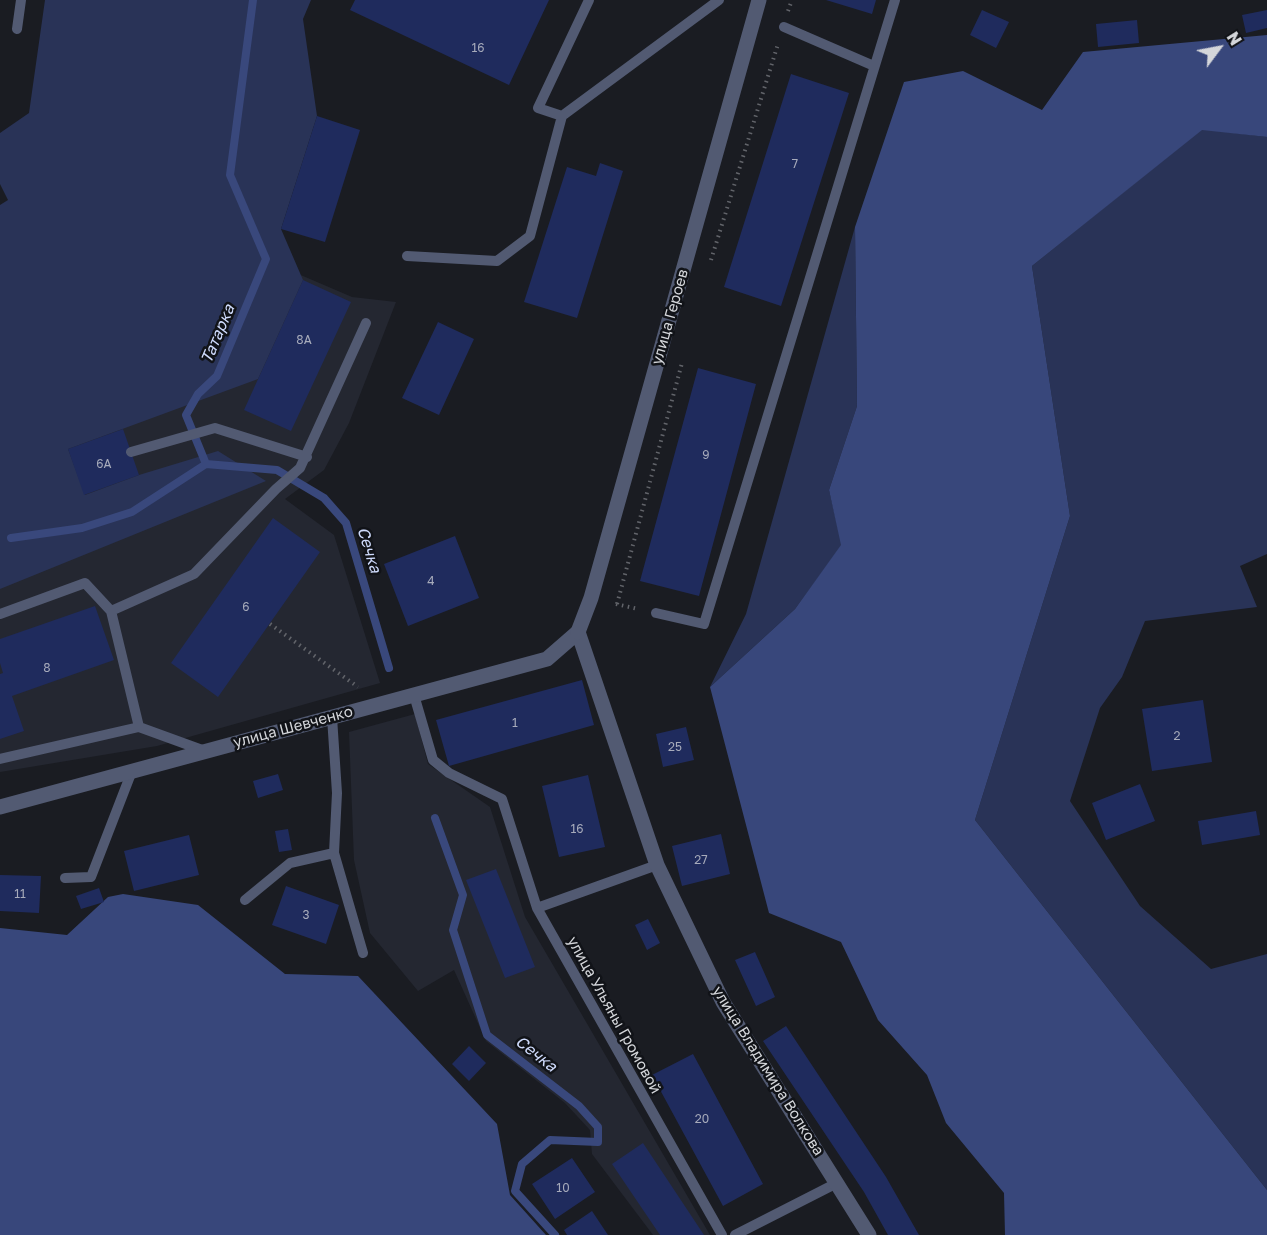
<!DOCTYPE html>
<meta charset="utf-8">
<style>
body{margin:0}
#map{position:relative;width:1267px;height:1235px;overflow:hidden;background:#1a1c22;font-family:"Golos Text",sans-serif}
canvas{display:block}
.north{position:absolute;left:1189px;top:18px;width:60px;height:60px;-webkit-text-stroke:4px #111318;paint-order:stroke;rotate:58deg;font-size:16px;font-weight:700;line-height:24px;text-align:center;color:#d4d6da}
.north::after{content:'';display:block;margin:auto;width:21px;height:27px;background:#d4d6da;clip-path:polygon(50% 0,100% 100%,50% 72%,0 100%)}
</style>
<div id="map">
<canvas width="1267" height="1235"></canvas>
<div class="north">N</div>
</div>
<script>
const ctx = document.querySelector('canvas').getContext('2d');
ctx.lineJoin = 'round';
function fillPath(path, color) {
  ctx.fillStyle = color;
  ctx.fill(path, 'evenodd');
}
function poly(rows) {
  const path = new Path2D();
  for (const r of rows) {
    path.moveTo(r[0], r[1]);
    for (let i = 2; i < r.length; i += 2) path.lineTo(r[i], r[i + 1]);
  }
  return path;
}
function stroke(path, color, width, dash) {
  ctx.strokeStyle = color;
  ctx.lineWidth = width;
  ctx.lineCap = dash ? 'butt' : 'round';
  ctx.setLineDash(dash || []);
  ctx.stroke(path);
}
function write(font, color, halo, rows, align = 'center') {
  ctx.font = font + ' "Golos Text",sans-serif';
  ctx.lineWidth = 5;
  ctx.setLineDash([]);
  ctx.textBaseline = 'middle';
  ctx.strokeStyle = halo;
  ctx.fillStyle = color;
  for (const [text, x, y, turn = 0] of rows) {
    ctx.save();
    ctx.translate(x, y);
    ctx.rotate((+turn || 0) * Math.PI / 180);
    ctx.textAlign = isNaN(turn) ? turn : align;
    if (halo) ctx.strokeText(text, 0, 0);
    ctx.fillText(text, 0, 0);
    ctx.restore();
  }
}
fillPath(poly([
 [282,267,352,297,396,302,349,423,324,470,285,499,334,535,380,683,157,746,0,772,0,513,63,437],
 [415,714,428,764,490,807,525,917,710,1235,653,1235,592,1154,590,1130,565,1103,486,1041,454,970,418,991,370,933,354,860,349,732]
]), '#242731');
fillPath(poly([
 [45,0,311,0,303,19,317,116,281,229,303,280,258,379,68,449,85,495,139,475,218,451,266,481,0,589,0,205,8,200,0,184,0,133,29,113],
 [1202,129,1267,137,1267,554,1240,566,1257,607,1145,621,1122,677,1100,708,1070,801,1140,906,1211,969,1267,954,1267,1190,975,820,1070,516,1032,266],
 [855,227,857,406,829,490,842,545,795,609,710,687,746,614]
]), '#293357');
fillPath(poly([
 [1267,35,1267,137,1202,130,1032,266,1070,516,975,820,1267,1190,1267,1235,1005,1235,1004,1193,946,1123,927,1075,878,1020,841,942,769,913,710,687,795,609,841,545,829,490,857,406,855,227,904,82,963,71,1042,110,1083,52],
 [123,894,198,905,285,974,358,976,497,1124,510,1195,546,1235,0,1235,0,928,67,935,108,897]
]), '#38477b');
stroke(poly([
 [206,464,186,415,198,394,217,376,266,259,230,175,253,0],
 [206,464,277,470,324,498,346,523,389,668],
 [11,538,82,528,132,512,206,464],
 [435,818,463,895,453,930,487,1035,579,1106,598,1127,598,1142,550,1140,522,1164,515,1191,555,1235]
]), '#39487c', 8);
fillPath(poly([
 [355,0,549,0,509,85,350,10],
 [826,0,876,0,872,14],
 [982,10,1009,22,996,48,970,35],
 [1267,10,1267,28,1246,33,1242,15],
 [1137,20,1139,43,1098,47,1096,24],
 [791,74,849,93,781,306,724,287],
 [317,116,360,130,325,242,281,229],
 [600,163,623,171,577,318,524,302,567,167,596,176],
 [303,280,351,302,291,431,244,410],
 [438,322,474,339,439,415,402,398],
 [698,368,756,384,699,596,640,581],
 [123,429,139,475,84,495,68,449],
 [273,518,320,552,218,697,171,663],
 [455,536,479,598,408,626,384,564],
 [95,606,114,660,12,696,24,731,0,739,0,674,3,673,0,663,0,639],
 [582,680,594,725,449,766,436,720],
 [1203,700,1212,762,1152,771,1142,709],
 [686,727,694,760,663,767,656,734],
 [278,774,283,790,258,798,253,781],
 [588,775,605,847,559,857,542,786],
 [1140,784,1155,821,1106,840,1092,803],
 [1256,811,1260,835,1202,845,1198,821],
 [288,829,292,850,279,852,275,831],
 [721,834,730,874,682,886,672,846],
 [189,835,199,875,134,891,124,851],
 [496,869,535,967,505,978,466,880],
 [0,875,41,876,39,913,0,911],
 [286,886,339,905,326,944,272,925],
 [99,888,104,902,81,909,76,896],
 [648,919,660,943,647,950,635,925],
 [755,952,775,997,756,1006,735,960],
 [786,1026,886,1177,919,1235,888,1235,864,1192,763,1041],
 [469,1046,486,1063,469,1081,452,1064],
 [693,1054,763,1184,723,1206,652,1075],
 [643,1143,704,1235,660,1235,612,1164],
 [572,1158,595,1192,555,1219,532,1184],
 [592,1211,608,1235,567,1235,564,1230]
]), '#1f2b5d');
stroke(poly([
 [788,11,792,0],
 [711,260,778,44],
 [616,604,638,609],
 [617,604,682,363],
 [270,624,358,687]
]), '#62646a', 4, [1.5, 4.5]);
stroke(poly([
 [784,27,874,66],
 [17,29,21,0],
 [562,116,719,0],
 [562,116,538,108,589,0],
 [407,256,497,261,530,236,562,116],
 [131,452,215,428,307,457],
 [111,611,194,574,276,489,300,468,366,323],
 [656,613,704,624,895,0],
 [0,614,85,583,111,611,139,727],
 [414,695,433,760,449,773,502,799,537,908,722,1235],
 [332,717,337,793,334,853,363,953],
 [0,759,139,727,205,751],
 [65,878,91,877,132,771],
 [245,900,290,863,334,853],
 [537,908,657,865],
 [735,1235,837,1183]
]), '#525a72', 10);
stroke(poly([
 [0,807,547,659,578,632,657,865,723,1002,869,1235]
]), '#525a72', 15);
stroke(poly([
 [578,632,591,598,759,0]
]), '#525a72', 15);
write('12px', '#a7abbb', null, [
 ["16",478,48],
 ["7",795,164],
 ["8А",304,340],
 ["9",706,455],
 ["6А",104,464],
 ["4",431,581],
 ["6",246,607],
 ["8",47,668],
 ["1",515,723],
 ["2",1177,736],
 ["25",675,747],
 ["16",577,829],
 ["27",701,860],
 ["11",20,894],
 ["3",306,915],
 ["20",702,1119],
 ["10",563,1188]
]);
write('15px', '#d4d6da', '#111318', [
 ["улица Героев",670,317,-74],
 ["улица Шевченко",293,727,-15],
 ["улица Ульяны Громовой",614,1015,61],
 ["улица Владимира Волкова",768,1071,58]
]);
write('italic 16px', '#cfdbfc', '#111318', [
 ["Татарка",218,334,-67],
 ["Сечка",369,550,73],
 ["Сечка",536,1054,38]
]);
</script>
